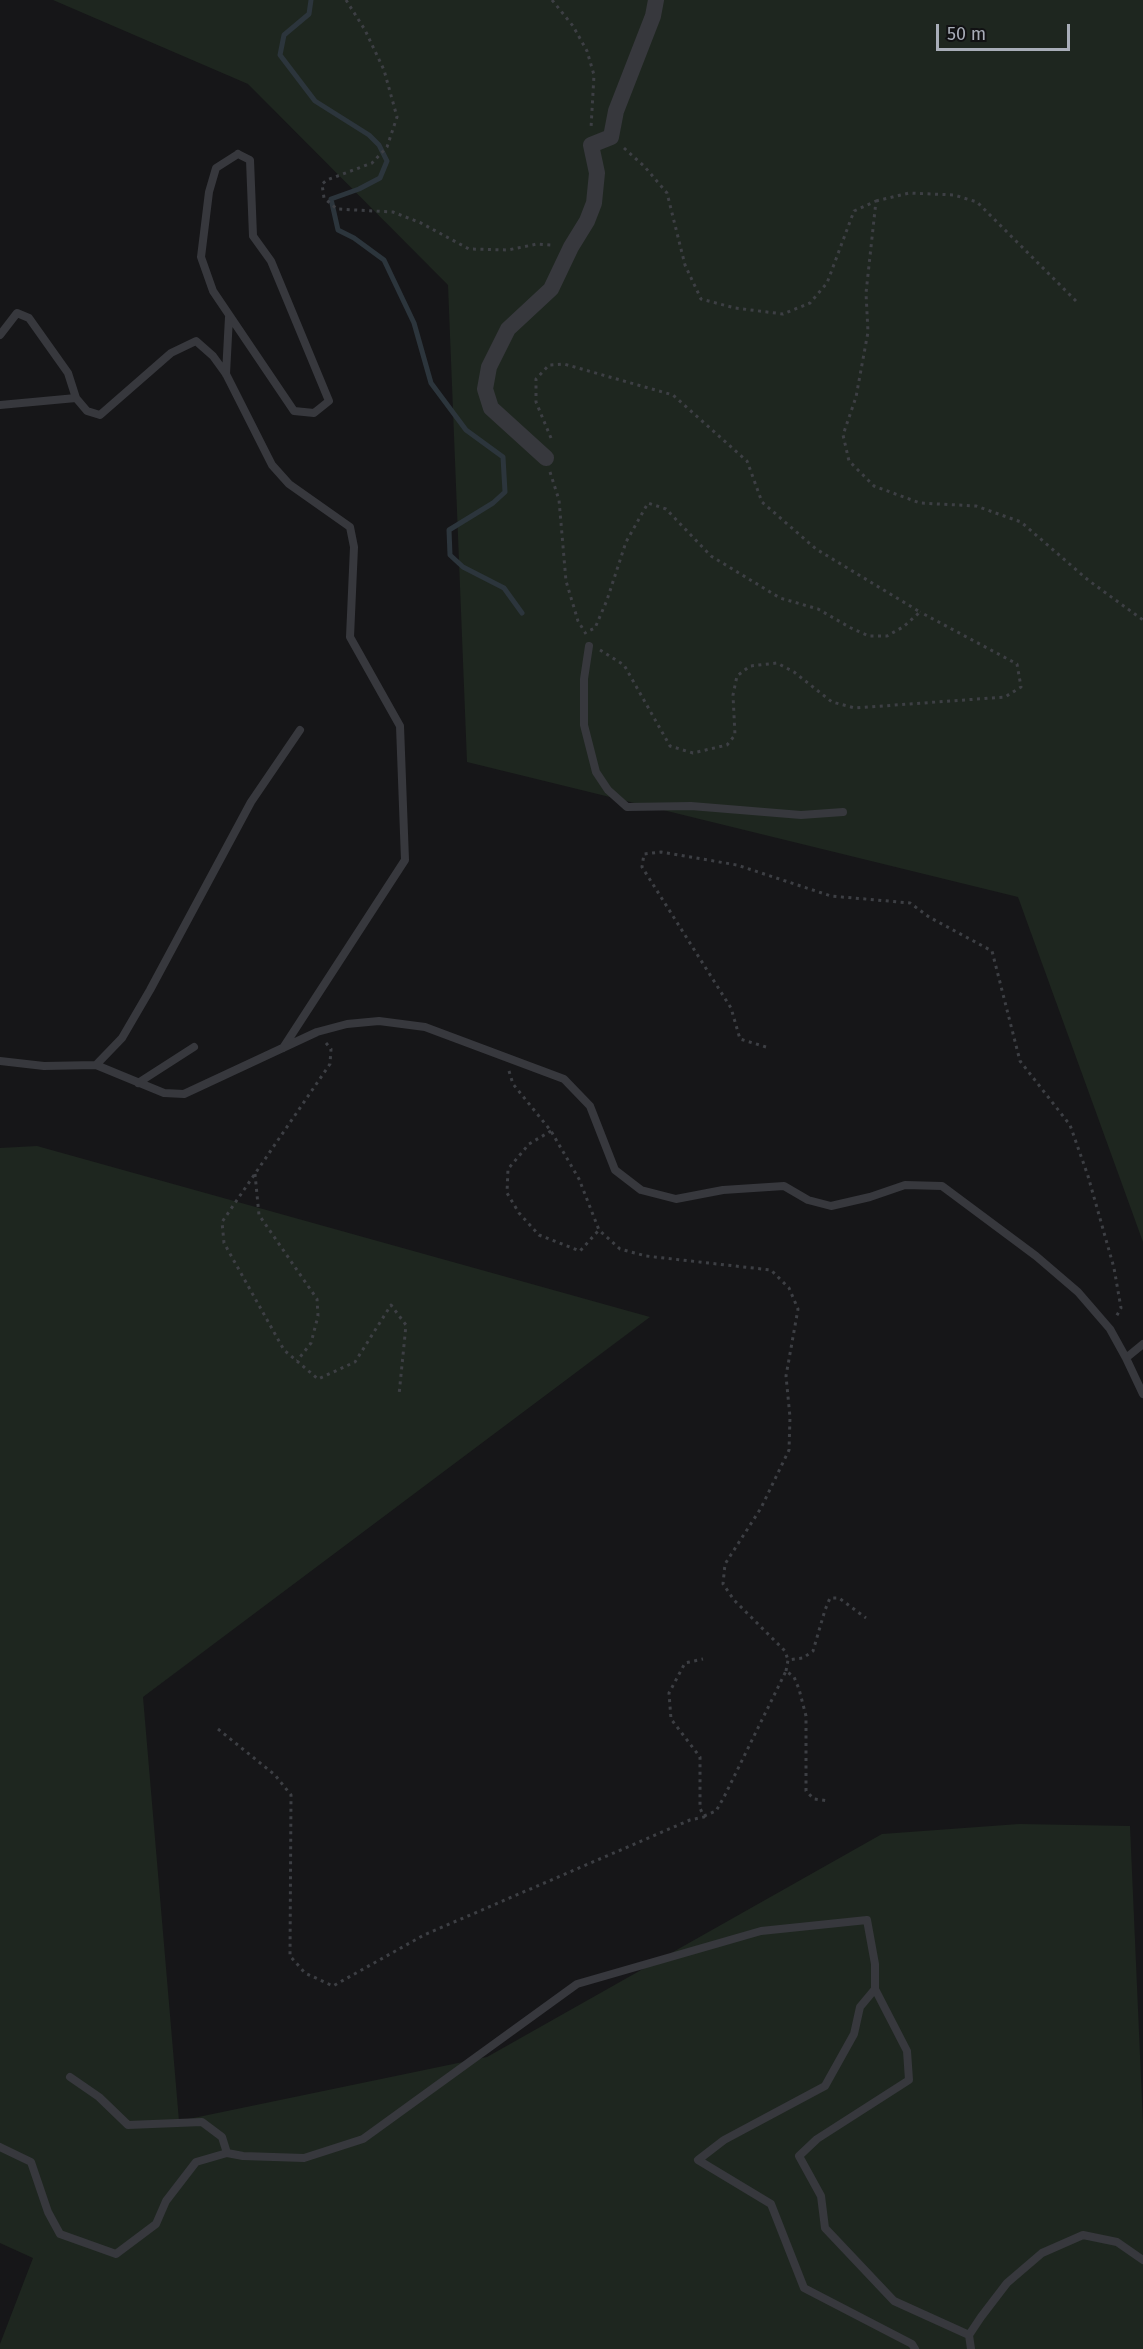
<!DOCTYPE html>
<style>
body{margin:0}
#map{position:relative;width:1143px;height:2349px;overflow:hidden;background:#161618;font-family:"Fira Sans",sans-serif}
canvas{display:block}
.scale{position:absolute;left:936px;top:24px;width:134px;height:27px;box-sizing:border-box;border:3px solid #a8adb8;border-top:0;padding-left:8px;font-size:18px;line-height:21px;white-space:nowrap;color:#a8adb8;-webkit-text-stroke:4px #111113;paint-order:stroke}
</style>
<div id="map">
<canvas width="1143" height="2349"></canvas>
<div class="scale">50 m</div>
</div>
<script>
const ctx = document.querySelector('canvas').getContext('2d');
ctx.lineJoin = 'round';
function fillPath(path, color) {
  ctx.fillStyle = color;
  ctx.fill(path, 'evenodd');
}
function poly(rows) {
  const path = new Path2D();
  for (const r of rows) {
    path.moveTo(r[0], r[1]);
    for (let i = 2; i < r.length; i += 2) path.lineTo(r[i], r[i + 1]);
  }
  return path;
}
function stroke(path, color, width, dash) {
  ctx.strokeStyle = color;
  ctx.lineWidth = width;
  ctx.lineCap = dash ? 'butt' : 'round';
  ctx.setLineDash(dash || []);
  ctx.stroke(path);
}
fillPath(poly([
 [53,0,1143,0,1143,1242,1018,897,467,762,448,285,248,84],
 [37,1146,650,1317,143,1697,179,2121,487,2057,882,1834,1019,1824,1130,1826,1143,2124,1143,2349,0,2349,0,2344,33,2258,0,2243,0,1148]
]), '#1e261f');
stroke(poly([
 [311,0,309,14,284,35,280,55,315,101,369,135,379,145,387,161,380,178,359,189,331,199,338,230,354,238,384,260,414,323,431,383,466,430,503,457,505,492,493,503,449,530,450,555,463,567,504,588,522,613]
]), '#2c353c', 5);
stroke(poly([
 [346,0,365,30,384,70,397,117,387,147,372,163,327,180,322,184,324,198,337,209,393,212,421,223,469,249,508,250,537,244,552,245],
 [552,0,573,26,587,51,594,75,591,128],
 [624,148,644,166,667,193,685,265,701,299,735,308,783,314,810,303,827,283,854,211,876,201,866,293,868,332,856,397,843,435,849,461,874,486,920,503,976,506,1021,522,1088,580,1143,620],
 [876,201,909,193,954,195,977,202,1078,303],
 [551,438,536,402,536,379,549,365,564,364,673,395,747,461,762,502,816,549,920,612,903,627,887,636,869,636,851,628,818,609,780,598,711,556,666,509,648,503,626,542,607,600,595,628,586,632],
 [550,472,559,500,566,581,578,621,586,634],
 [600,650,624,665,670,746,693,753,727,745,735,735,733,695,737,676,750,666,777,663,794,672,832,702,855,708,1005,697,1021,687,1017,664,920,612],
 [326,1043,331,1049,330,1064,222,1222,224,1243,284,1350,318,1379,355,1362,391,1305,406,1325,399,1395],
 [766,1047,740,1039,731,1008,642,867,644,854,661,852,737,865,831,896,910,903,929,917,992,951,1020,1061,1070,1125,1088,1176,1114,1268,1121,1308,1116,1317],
 [509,1071,513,1084,551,1131,579,1179,599,1230,620,1249,646,1256,771,1270,789,1288,798,1309,786,1376,790,1417,789,1450,761,1508,725,1564,723,1584,734,1600,785,1651,788,1660],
 [551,1131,529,1144,508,1169,507,1193,519,1213,539,1235,580,1251,599,1230],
 [255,1174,259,1215,317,1299,318,1316,311,1343,297,1361],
 [786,1671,788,1660,803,1658,813,1651,825,1610,830,1598,839,1598,866,1618],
 [218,1729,275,1775,291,1795,290,1956,305,1973,333,1986,424,1935,690,1820,704,1817,700,1808,700,1757,671,1719,669,1693,685,1663,703,1659],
 [704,1816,716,1811,724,1797,786,1671,794,1677,799,1689,806,1716,806,1791,814,1799,829,1801]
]), '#3d3f44', 3, [3, 4.5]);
stroke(poly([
 [238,154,250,160,253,236,271,261,329,401,314,413,294,411,213,291,201,257,209,192,216,168,238,154],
 [0,335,17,313,29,318,68,373,76,398,87,411,100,415,171,353,196,341,213,356,226,374,272,465,289,484,350,527,354,547,350,637,400,726,405,860,283,1048],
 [226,374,229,317],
 [0,405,76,398],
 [589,646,584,679,584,725,596,772,608,790,627,807,691,806,801,815,843,812],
 [0,1061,44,1066,96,1065,164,1093,184,1094,317,1032,347,1024,379,1021,425,1027,564,1079,590,1106,615,1170,641,1190,676,1199,723,1190,784,1186,808,1200,831,1206,870,1197,905,1185,942,1186,1036,1256,1078,1292,1110,1329,1126,1358,1143,1394],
 [96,1065,122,1038,150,990,251,802,300,730],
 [138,1083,194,1047],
 [1126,1358,1143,1344],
 [875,1989,907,2051,909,2080,817,2139,799,2156,821,2196,825,2228,894,2301,969,2335],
 [70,2077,99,2097,128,2125,202,2122,222,2137,227,2153],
 [0,2147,31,2162,48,2212,60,2234,116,2254,156,2224,166,2201,196,2162,227,2153,243,2156,304,2158,363,2139,577,1984,761,1931,867,1920,875,1964,875,1989,860,2007,854,2034,825,2086,724,2140,698,2160,771,2204,804,2288,912,2344,915,2349],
 [971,2349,969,2335,981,2317,1007,2283,1042,2253,1083,2235,1117,2242,1143,2260]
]), '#37383d', 8);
stroke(poly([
 [546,458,491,408,485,389,489,367,508,329,551,289,571,247,587,221,594,203,597,173,591,145,611,137,616,111,653,16,656,0]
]), '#37383d', 16);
</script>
